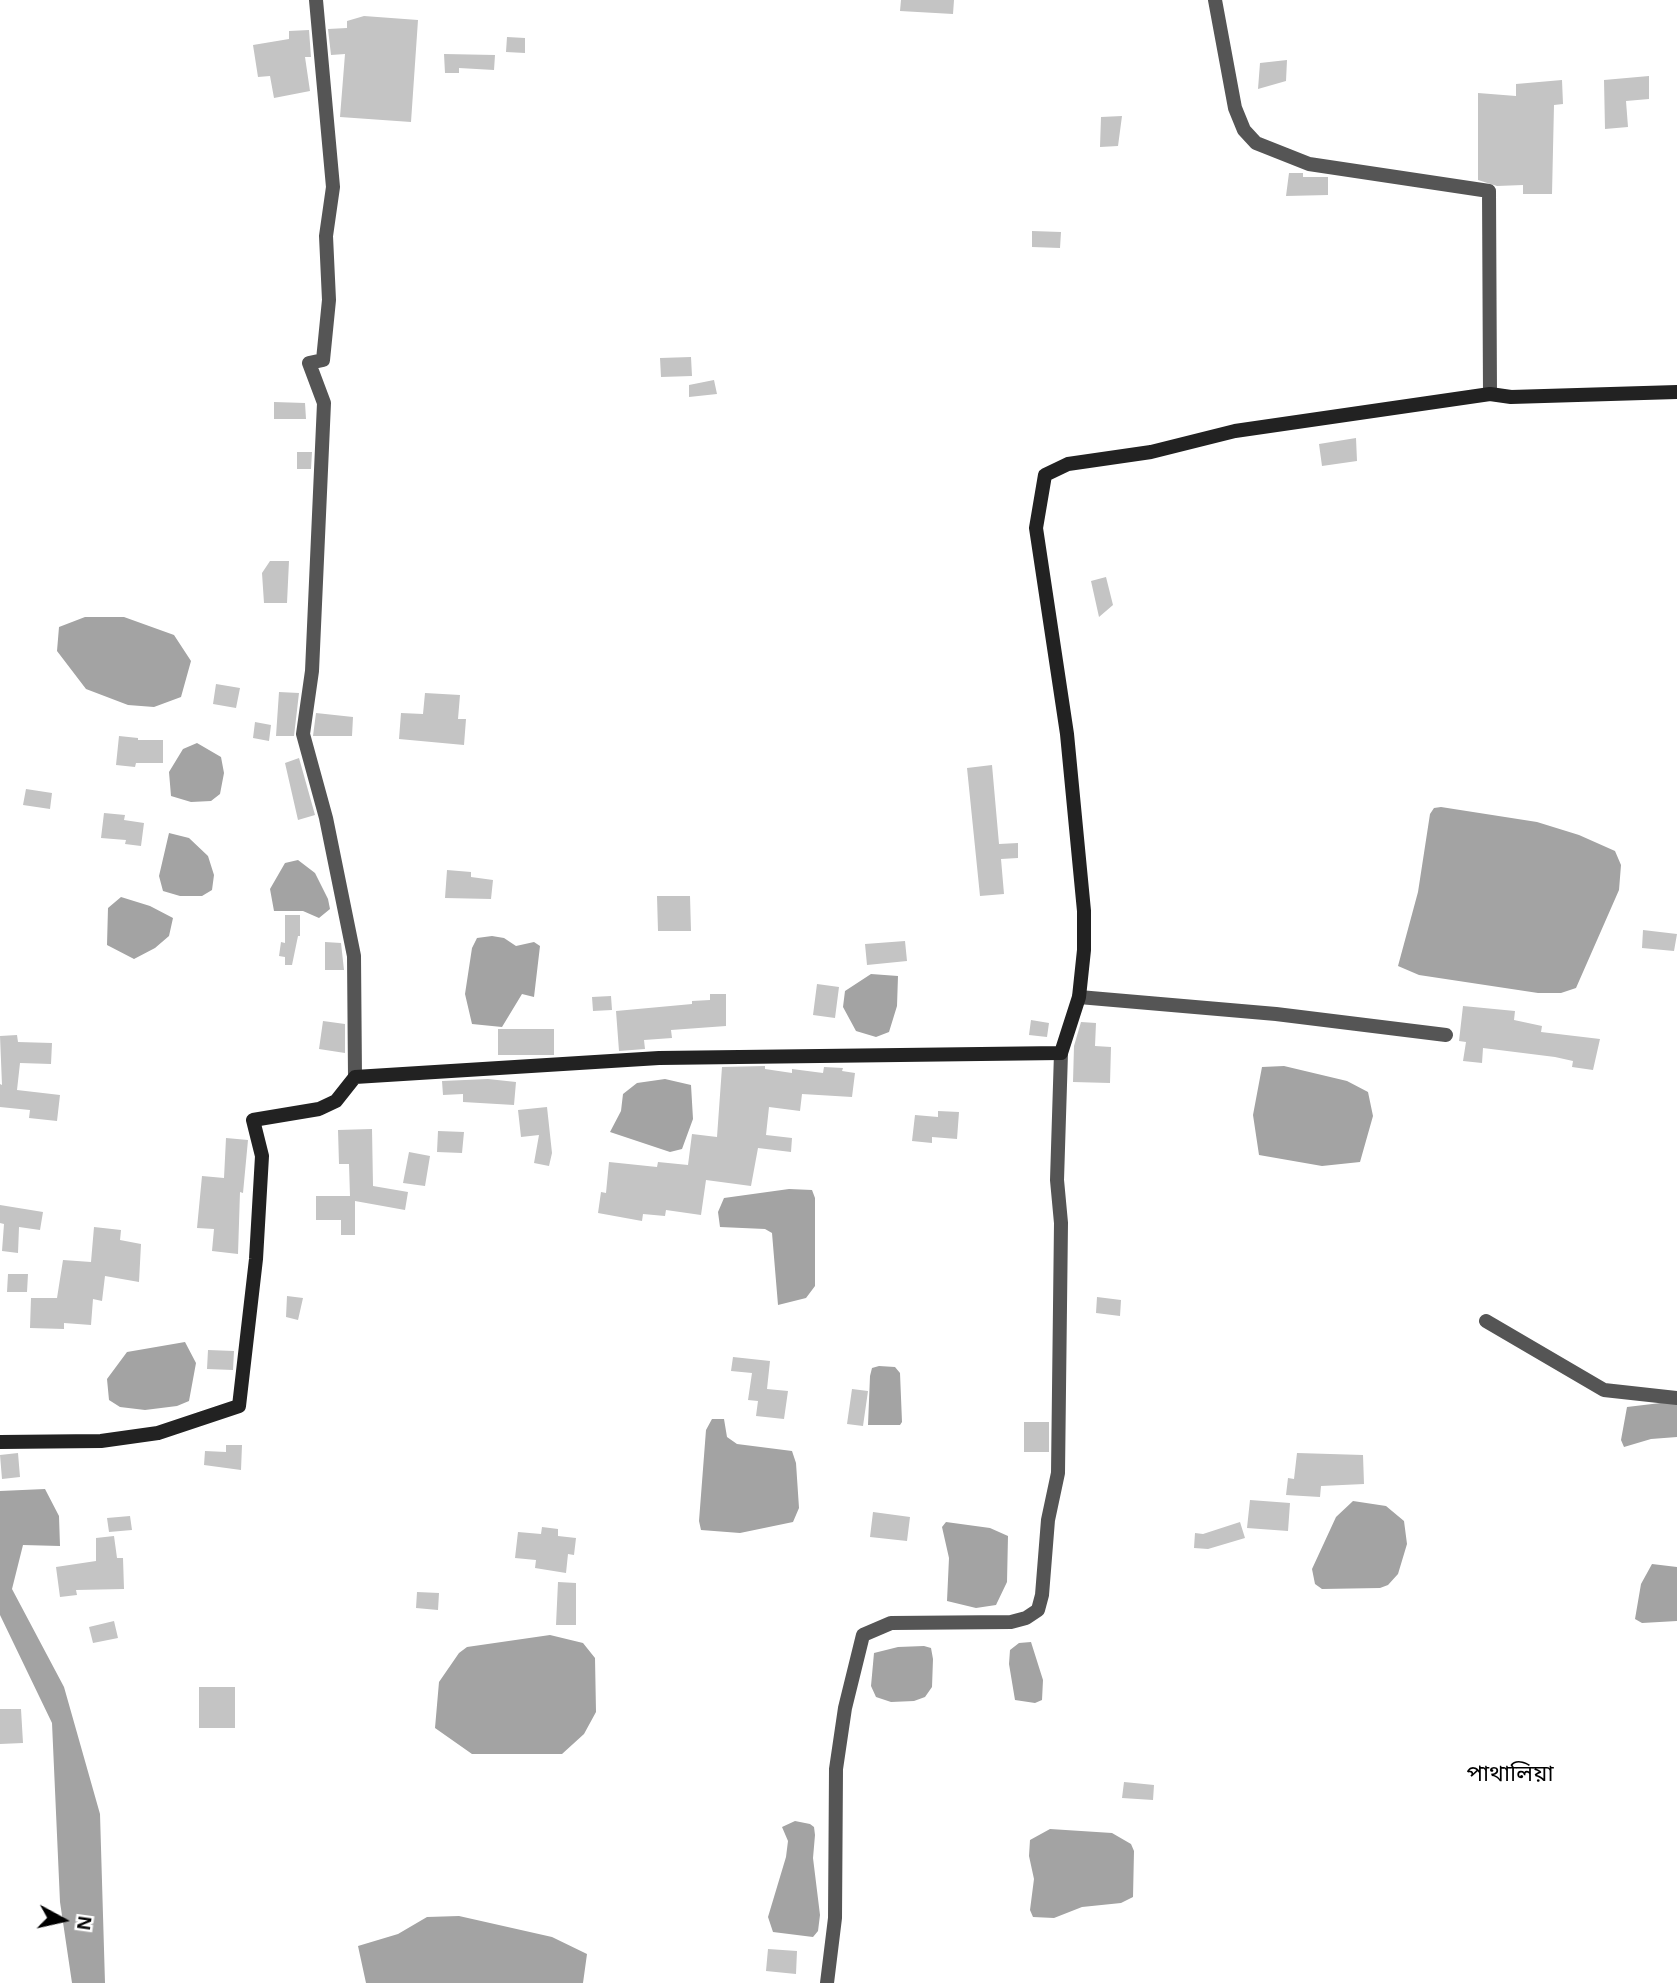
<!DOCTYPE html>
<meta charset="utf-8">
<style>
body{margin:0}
#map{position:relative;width:1677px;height:1983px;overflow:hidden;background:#fff;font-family:Arial,sans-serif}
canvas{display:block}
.north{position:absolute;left:28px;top:1885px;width:70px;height:70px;-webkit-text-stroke:5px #fff;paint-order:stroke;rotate:98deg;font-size:19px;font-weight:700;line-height:28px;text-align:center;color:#000}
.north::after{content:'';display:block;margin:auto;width:24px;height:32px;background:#000;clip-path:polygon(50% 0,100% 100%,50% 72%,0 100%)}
</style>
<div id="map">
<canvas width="1677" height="1983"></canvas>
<div class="north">N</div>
</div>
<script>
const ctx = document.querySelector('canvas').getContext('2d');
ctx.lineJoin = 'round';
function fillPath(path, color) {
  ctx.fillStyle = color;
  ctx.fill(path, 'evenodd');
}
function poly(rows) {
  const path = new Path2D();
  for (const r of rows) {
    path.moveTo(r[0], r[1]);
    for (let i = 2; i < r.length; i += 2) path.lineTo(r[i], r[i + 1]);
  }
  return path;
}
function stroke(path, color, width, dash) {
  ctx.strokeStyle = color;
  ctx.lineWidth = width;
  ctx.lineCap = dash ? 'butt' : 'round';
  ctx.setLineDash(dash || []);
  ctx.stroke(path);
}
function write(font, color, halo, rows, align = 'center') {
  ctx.font = font + ' Arial,"Noto Sans Bengali",sans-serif';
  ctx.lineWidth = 5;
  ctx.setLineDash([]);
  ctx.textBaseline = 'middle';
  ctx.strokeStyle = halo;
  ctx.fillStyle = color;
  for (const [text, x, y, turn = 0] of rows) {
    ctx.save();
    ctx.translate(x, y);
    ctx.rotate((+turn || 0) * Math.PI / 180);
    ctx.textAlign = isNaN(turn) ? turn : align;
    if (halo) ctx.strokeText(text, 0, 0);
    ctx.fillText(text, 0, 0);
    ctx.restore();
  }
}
fillPath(poly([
 [85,617,124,617,174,635,191,661,181,697,154,707,128,705,86,689,57,651,59,627],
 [197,743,221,757,224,773,220,794,211,801,191,802,171,796,169,772,183,749],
 [1441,807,1537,822,1579,835,1615,851,1621,865,1619,890,1576,988,1561,993,1538,993,1419,975,1398,966,1418,892,1430,814,1434,808],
 [169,833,189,838,208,856,214,875,212,890,202,896,180,896,163,891,159,876],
 [298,860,315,873,328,899,330,909,319,918,303,911,274,911,270,889,285,863],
 [121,897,150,906,173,918,169,936,155,948,134,959,107,945,108,908],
 [492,936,504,938,516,946,534,942,540,946,534,997,522,994,502,1027,472,1024,465,994,472,948,477,938],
 [871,974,898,976,897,1006,889,1032,876,1037,856,1031,843,1007,845,991],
 [1284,1066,1347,1081,1368,1092,1373,1116,1360,1162,1322,1166,1259,1155,1253,1115,1262,1067],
 [665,1079,691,1085,693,1119,682,1149,670,1152,610,1132,621,1111,623,1094,637,1083],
 [789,1189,812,1190,815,1198,815,1286,806,1298,778,1305,772,1233,765,1229,720,1227,718,1212,724,1198],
 [185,1342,196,1363,189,1401,177,1406,145,1410,120,1407,109,1400,107,1379,127,1352],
 [879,1366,895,1367,900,1373,902,1422,900,1425,868,1425,870,1376,872,1368],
 [1669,1402,1677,1403,1677,1437,1651,1439,1624,1447,1621,1440,1627,1407],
 [712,1419,724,1419,727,1437,737,1444,792,1451,796,1463,799,1508,793,1522,740,1533,701,1530,699,1521,706,1430],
 [45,1489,59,1516,60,1546,23,1545,12,1589,64,1687,100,1814,105,1983,72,1983,60,1902,52,1723,0,1615,0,1491],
 [1353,1501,1386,1506,1404,1521,1407,1544,1398,1574,1388,1585,1380,1588,1322,1589,1315,1584,1312,1569,1336,1517],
 [946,1522,990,1528,1008,1536,1007,1582,996,1605,976,1608,947,1601,949,1558,942,1527],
 [1652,1564,1677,1567,1677,1621,1642,1623,1635,1619,1641,1584],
 [550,1635,583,1643,595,1658,596,1712,584,1734,562,1754,472,1754,435,1728,439,1682,459,1653,467,1647],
 [1031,1642,1043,1680,1042,1700,1035,1703,1015,1700,1009,1664,1010,1650,1019,1643],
 [924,1646,931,1648,933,1659,932,1687,925,1697,914,1701,891,1702,876,1697,871,1686,874,1653,898,1647],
 [795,1821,810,1824,814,1827,815,1835,813,1858,820,1915,818,1931,813,1937,773,1932,768,1917,786,1857,788,1841,782,1827],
 [1050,1829,1112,1833,1131,1844,1134,1851,1133,1897,1121,1903,1082,1907,1054,1918,1033,1917,1030,1910,1034,1879,1029,1856,1030,1840],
 [459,1916,552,1937,587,1954,583,1983,366,1983,358,1946,398,1934,427,1917]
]), '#a3a3a3');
fillPath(poly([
 [901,0,954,0,953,14,900,11],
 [364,16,418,20,411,122,340,117,345,54,331,55,328,29,347,28,347,21],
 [309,30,311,57,305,57,310,91,274,98,270,76,258,77,253,45,289,39,289,31],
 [507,37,525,38,525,53,506,52],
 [444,54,495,55,494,70,459,68,459,73,445,73],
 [1287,60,1286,81,1258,89,1260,63],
 [1649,76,1649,99,1626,101,1628,127,1605,129,1604,80],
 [1562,80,1563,104,1554,105,1552,194,1523,194,1523,185,1497,186,1478,180,1478,93,1516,96,1516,84],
 [1122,116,1118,146,1100,147,1101,117],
 [1289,173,1303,173,1303,177,1328,177,1328,195,1286,196],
 [1032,231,1061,232,1060,248,1032,247],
 [691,357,692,376,661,377,660,358],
 [714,380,717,394,689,397,689,385],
 [274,402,305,403,306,419,274,419],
 [1356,438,1357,461,1322,466,1319,444],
 [297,452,312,452,311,469,297,469],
 [270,561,289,561,287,603,264,603,262,573],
 [1106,577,1113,605,1099,617,1091,581],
 [216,684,240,688,236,708,213,704],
 [279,692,299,693,294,736,276,736],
 [425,693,460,695,458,719,466,719,464,745,399,739,401,713,423,714],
 [316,713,353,717,352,736,313,736],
 [255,722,271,725,269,741,253,738],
 [119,736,138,738,138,740,163,740,163,763,136,763,135,767,116,765],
 [299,758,315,815,298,820,285,763],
 [992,765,999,844,1018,843,1018,858,1001,859,1004,894,980,896,967,768],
 [26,789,52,793,50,809,23,805],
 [104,813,125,815,124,820,144,823,141,846,125,844,126,840,101,838],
 [447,870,471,872,471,877,493,880,491,899,445,898],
 [657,896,690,896,691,931,658,931],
 [285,915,300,915,300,936,298,936,292,965,285,965,285,957,279,956,281,942,285,943],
 [1643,930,1677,934,1674,951,1642,948],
 [905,941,907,961,867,965,865,944],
 [325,942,341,943,344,970,325,970],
 [817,984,839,987,835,1018,813,1015],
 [710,994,726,994,726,1026,671,1030,672,1038,644,1040,645,1049,619,1051,616,1011,692,1004,692,1001,710,1000],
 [611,996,612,1010,593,1011,592,997],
 [1463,1006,1515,1011,1514,1020,1542,1026,1541,1032,1600,1039,1593,1070,1572,1067,1573,1061,1555,1057,1483,1048,1482,1063,1463,1061,1466,1042,1459,1041],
 [1031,1020,1049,1023,1047,1037,1029,1035],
 [323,1021,345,1024,345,1053,319,1049],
 [1081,1022,1096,1023,1095,1046,1111,1047,1110,1083,1073,1082,1074,1046],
 [498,1029,554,1029,554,1055,498,1055],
 [17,1035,18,1042,52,1043,51,1064,20,1063,17,1090,60,1095,57,1121,29,1118,30,1110,0,1107,0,1084,2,1085,0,1036],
 [765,1066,765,1069,792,1073,792,1069,823,1073,824,1067,843,1068,842,1071,855,1073,852,1097,802,1094,800,1111,769,1107,766,1135,792,1138,791,1152,758,1148,751,1186,706,1180,701,1215,666,1210,665,1216,643,1214,642,1221,598,1213,601,1192,606,1193,609,1162,657,1167,658,1162,688,1165,692,1134,717,1137,722,1067],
 [488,1079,516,1082,514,1105,463,1102,463,1094,443,1095,442,1081],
 [547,1107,552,1153,549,1166,534,1163,539,1135,521,1137,518,1110],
 [938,1111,959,1112,957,1139,932,1137,932,1143,912,1141,915,1115,938,1117],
 [372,1129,373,1186,408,1192,405,1210,355,1201,355,1235,341,1235,341,1220,316,1220,316,1196,350,1196,349,1164,339,1164,338,1130],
 [438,1131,464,1132,462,1153,437,1152],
 [226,1138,248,1140,243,1193,240,1192,238,1254,212,1251,214,1229,197,1228,202,1176,224,1178],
 [409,1152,430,1156,425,1186,403,1183],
 [0,1205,43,1212,40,1230,19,1227,18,1253,2,1251,4,1224,0,1223],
 [94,1227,121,1230,120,1240,141,1244,139,1282,105,1276,102,1301,93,1299,91,1325,64,1323,64,1329,30,1328,31,1298,57,1298,63,1260,91,1262],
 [8,1274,28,1274,27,1292,7,1292],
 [287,1296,303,1298,298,1320,286,1317],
 [1097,1297,1121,1300,1120,1316,1096,1313],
 [208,1350,234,1351,233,1370,207,1369],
 [733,1357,770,1361,767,1389,788,1391,784,1419,756,1416,758,1401,748,1400,752,1373,731,1371],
 [852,1389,868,1391,863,1426,847,1424],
 [1024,1422,1049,1422,1049,1452,1024,1452],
 [226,1445,242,1445,241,1470,204,1465,205,1451,226,1452],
 [18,1453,20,1477,2,1479,0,1455],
 [1297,1453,1363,1455,1364,1484,1321,1486,1320,1497,1286,1495,1288,1478,1294,1479],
 [1250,1500,1290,1503,1288,1531,1247,1528],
 [873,1512,910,1517,907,1541,870,1537],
 [130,1516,132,1530,109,1532,107,1518],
 [1240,1522,1245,1538,1208,1549,1194,1548,1195,1533,1203,1534],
 [542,1527,558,1529,558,1536,576,1538,574,1555,568,1554,566,1573,535,1568,536,1560,515,1558,518,1532,541,1534],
 [114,1536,117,1558,123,1558,124,1589,76,1590,77,1595,60,1597,56,1567,96,1561,96,1538],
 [558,1582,576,1583,576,1625,556,1625],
 [417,1592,439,1593,438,1610,416,1608],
 [114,1621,118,1638,93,1643,89,1627],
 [199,1687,235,1687,235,1728,199,1728],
 [0,1709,21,1709,23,1743,0,1744],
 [1124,1782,1154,1785,1153,1800,1122,1798],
 [768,1949,797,1951,796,1974,766,1971]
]), '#c4c4c4');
stroke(poly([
 [316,0,333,187,326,236,329,300,323,360,309,363,324,403,312,671,303,734,326,818,354,956,355,1077],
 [1215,0,1235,108,1244,130,1256,143,1309,164,1489,191,1490,394],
 [1079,997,1276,1014,1446,1035],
 [1486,1321,1604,1390,1677,1398],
 [827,1983,835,1918,836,1769,845,1708,863,1635,891,1623,1011,1622,1026,1618,1038,1610,1042,1595,1048,1520,1058,1473,1061,1223,1057,1180,1061,1053]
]), '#555', 14);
stroke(poly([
 [0,1442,101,1441,158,1433,239,1406,256,1259,262,1156,253,1120,319,1109,336,1101,355,1077,659,1058,1061,1053,1079,997,1084,950,1084,911,1067,734,1036,528,1045,475,1068,464,1151,452,1235,431,1490,394,1511,397,1677,392]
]), '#222', 14);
write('23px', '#000', '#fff', [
 ["পাথালিয়া",1510,1775]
]);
</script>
